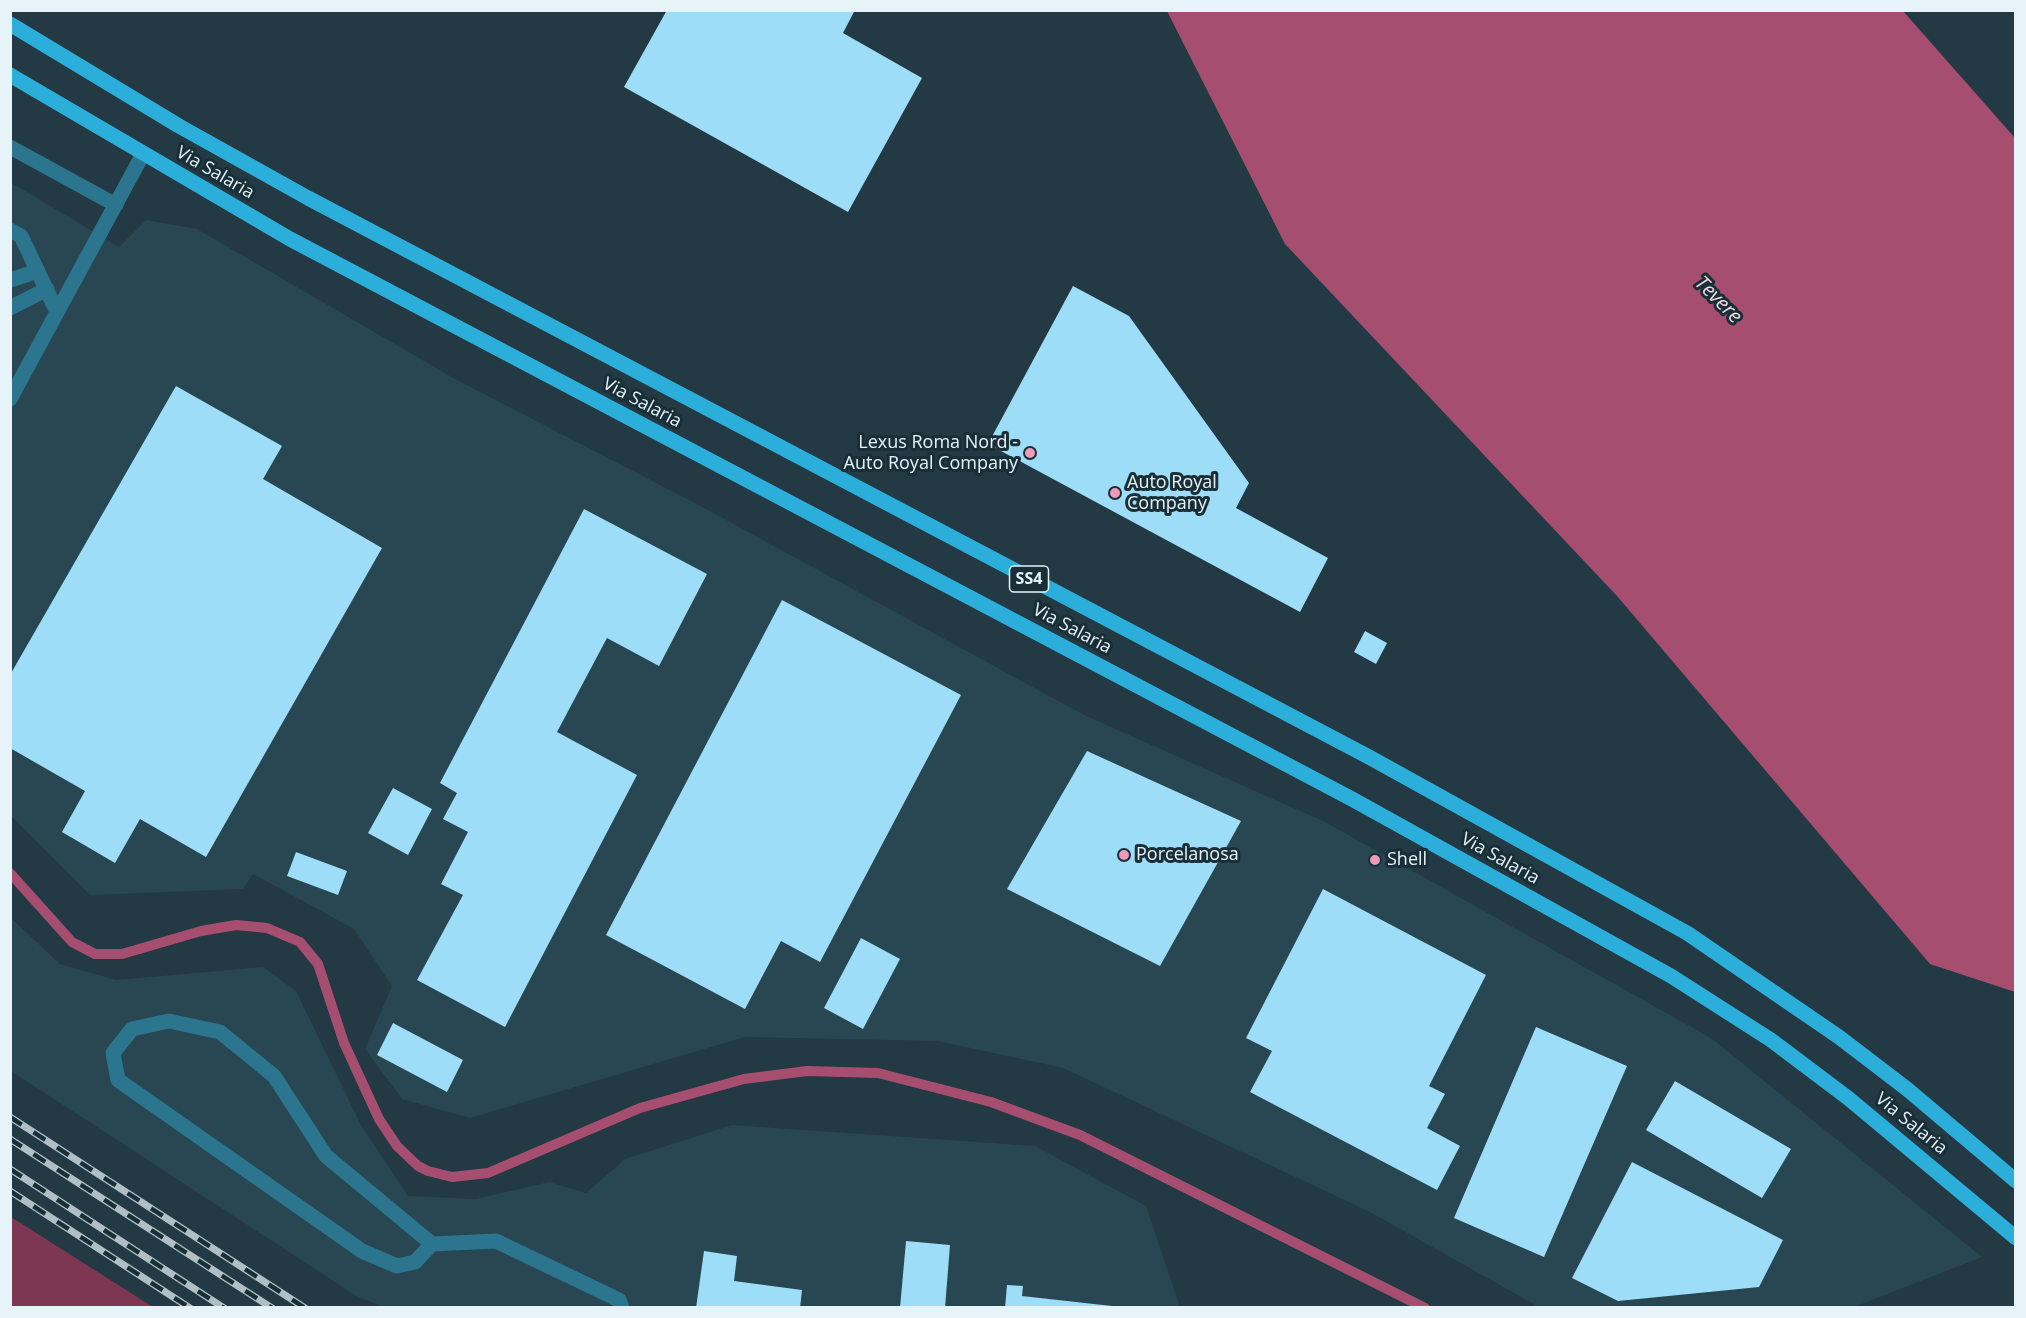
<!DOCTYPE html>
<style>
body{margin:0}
#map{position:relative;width:2026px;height:1318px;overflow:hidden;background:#233943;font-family:"Open Sans",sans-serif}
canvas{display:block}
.frame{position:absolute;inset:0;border:12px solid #e6f3f9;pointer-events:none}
</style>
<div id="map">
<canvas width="2026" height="1318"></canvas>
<div class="frame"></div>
</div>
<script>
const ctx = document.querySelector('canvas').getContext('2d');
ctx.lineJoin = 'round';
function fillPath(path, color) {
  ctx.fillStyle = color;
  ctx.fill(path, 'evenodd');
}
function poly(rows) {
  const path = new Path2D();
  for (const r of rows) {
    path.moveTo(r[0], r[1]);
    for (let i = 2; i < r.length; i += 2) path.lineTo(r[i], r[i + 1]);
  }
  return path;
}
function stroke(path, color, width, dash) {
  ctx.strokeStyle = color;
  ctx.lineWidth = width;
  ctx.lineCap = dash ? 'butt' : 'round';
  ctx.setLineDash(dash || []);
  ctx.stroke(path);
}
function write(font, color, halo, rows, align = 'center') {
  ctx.font = font + ' "Open Sans",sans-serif';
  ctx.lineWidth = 6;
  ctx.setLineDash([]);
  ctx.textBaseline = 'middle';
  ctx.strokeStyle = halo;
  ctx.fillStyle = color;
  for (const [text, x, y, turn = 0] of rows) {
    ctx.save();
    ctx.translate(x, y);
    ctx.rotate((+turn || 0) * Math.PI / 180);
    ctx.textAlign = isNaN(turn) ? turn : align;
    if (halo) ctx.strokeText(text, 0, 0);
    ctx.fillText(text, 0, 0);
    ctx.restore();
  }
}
fillPath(poly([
 [10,182,119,247,146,220,197,229,455,379,695,503,1084,715,1325,822,1711,1038,1982,1257,1854,1307,1539,1307,1370,1212,1063,1068,938,1041,745,1037,470,1118,402,1099,365,1049,392,986,354,929,253,874,243,889,90,895,11,816],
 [10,917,60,964,116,980,263,967,296,991,361,1125,408,1196,476,1199,549,1182,586,1193,625,1159,732,1125,1035,1146,1146,1206,1180,1307,384,1307,358,1297,11,1071]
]), '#284752');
fillPath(poly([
 [10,1217,11,1217,153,1307,11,1307]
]), '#7d3752');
fillPath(poly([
 [1167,11,1903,11,2015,138,2015,992,1930,964,1617,596,1285,244]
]), '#a64e70');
stroke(poly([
 [10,873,72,942,95,954,122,954,201,931,236,925,267,928,300,942,318,964,344,1043,379,1119,397,1146,418,1166,428,1171,452,1177,488,1173,640,1108,744,1079,807,1071,878,1073,991,1102,1080,1135,1425,1308]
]), '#a64e70', 10);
fillPath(poly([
 [667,10,855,10,843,33,922,78,848,212,624,87],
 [1073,286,1129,316,1249,483,1236,508,1328,558,1300,612,988,444],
 [176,386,282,446,263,479,382,548,206,857,140,819,115,863,62,832,85,791,10,748,10,675],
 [584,509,707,574,659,666,607,638,557,732,637,775,505,1027,417,980,463,895,441,884,468,832,443,819,457,793,440,783],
 [782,600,961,695,820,962,781,941,745,1009,606,935],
 [1365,631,1387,643,1376,664,1354,652],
 [1087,751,1241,821,1160,966,1007,889],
 [393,788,432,809,408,855,368,833],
 [296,852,347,871,338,895,287,876],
 [1323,889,1486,975,1429,1086,1445,1094,1427,1128,1460,1146,1437,1190,1250,1092,1272,1051,1246,1038],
 [861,938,900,959,863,1029,824,1008],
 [393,1023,463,1060,447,1092,377,1055],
 [1536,1027,1627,1066,1544,1257,1454,1218],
 [1675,1081,1791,1149,1762,1198,1646,1130],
 [1632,1162,1783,1240,1759,1287,1618,1301,1572,1278],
 [906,1241,950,1245,945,1308,900,1308],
 [704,1251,737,1256,734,1281,802,1290,800,1308,696,1308],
 [1007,1285,1023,1286,1022,1296,1130,1308,1005,1308]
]), '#9eddf7');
stroke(poly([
 [10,147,116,205],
 [10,230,21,236,57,312],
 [10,280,38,271],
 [10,308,47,289],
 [10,399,143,154]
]), '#2c758f', 15);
stroke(poly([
 [432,1244,326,1156,274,1076,220,1032,169,1021,132,1029,113,1053,118,1080,362,1251,397,1266,415,1262,432,1244,496,1241,619,1300,622,1308]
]), '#2c758f', 15);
stroke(poly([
 [10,24,179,126,308,198,1369,757,1687,933,1839,1037,1907,1089,2016,1181],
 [10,75,290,239,1352,799,1671,976,1771,1040,1848,1098,2016,1238]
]), '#2caeda', 15);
const rail = poly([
 [10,1117,305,1308],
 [10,1139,272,1308],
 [10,1169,224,1308],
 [10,1191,190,1308]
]);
stroke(rail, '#b0bfc6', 7);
stroke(rail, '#192f38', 4.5, [14]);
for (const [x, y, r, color] of [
 [1030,453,6,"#ef9ab8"],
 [1115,493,6,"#ef9ab8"],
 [1124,855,6,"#ef9ab8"],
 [1375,860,6,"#ef9ab8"]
]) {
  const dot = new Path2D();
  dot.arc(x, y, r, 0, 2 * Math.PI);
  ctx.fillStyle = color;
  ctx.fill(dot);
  stroke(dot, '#192f38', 2);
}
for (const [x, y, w] of [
 [1029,579,39]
]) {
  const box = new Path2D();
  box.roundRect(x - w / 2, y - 13, w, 26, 4.5);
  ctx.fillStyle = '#192f38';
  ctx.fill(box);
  stroke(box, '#e6f3f9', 1.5);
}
write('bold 16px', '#e6f3f9', null, [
 ["SS4",1029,579]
]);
write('18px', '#e6f3f9', '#192f38', [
 ["Via Salaria",215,173,30],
 ["Via Salaria",642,403,28],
 ["Via Salaria",1072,629,28],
 ["Via Salaria",1500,859,29],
 ["Via Salaria",1911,1124,39]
]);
write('18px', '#e6f3f9', '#192f38', [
 ["Lexus Roma Nord -",1018,443,"right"],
 ["Auto Royal Company",1018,464,"right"],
 ["Auto Royal",1127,483],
 ["Company",1127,504],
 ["Porcelanosa",1136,855],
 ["Shell",1387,860]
], 'left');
write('italic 20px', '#f4dae2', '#192f38', [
 ["Tevere",1718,300,45]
]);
</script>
